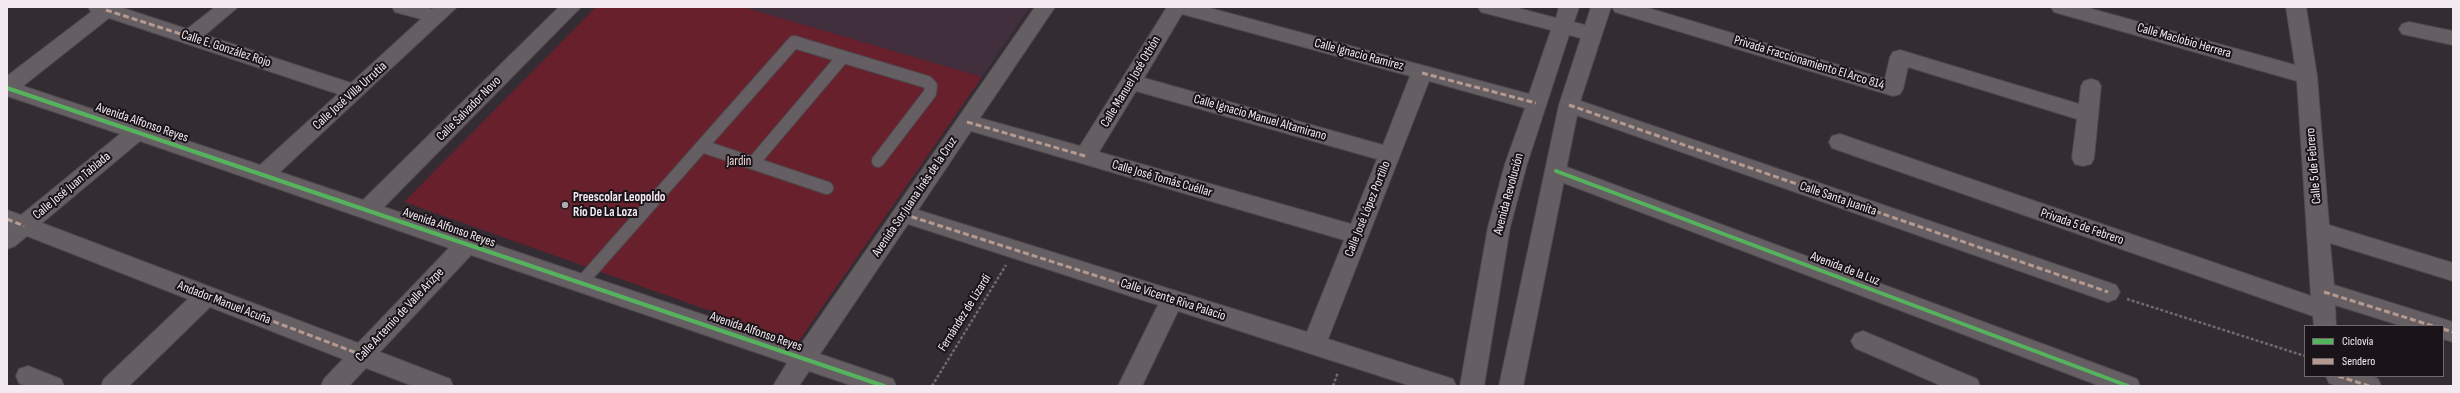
<!DOCTYPE html>
<meta charset="utf-8">
<style>
body{margin:0}
#map{position:relative;width:2460px;height:393px;overflow:hidden;background:#332c32;font-family:"Sofia Sans Condensed",sans-serif}
canvas{display:block}
.frame{position:absolute;inset:0;border:8px solid #f3eaf1;pointer-events:none}
.legend{position:absolute;left:2304px;top:325px;width:140px;height:52px;box-sizing:border-box;background:#1a1419;border:1px solid #716a6f;margin:0;padding:5px 7px;list-style:none;font-size:12px;color:#f3eaf1}
.legend li{display:flex;align-items:center;gap:8px;height:20px}
.legend b{width:20px;border:1px solid #716a6f}
</style>
<div id="map">
<canvas width="2460" height="393"></canvas>
<div class="frame"></div>
<ul class="legend">
<li><b style="height:5px;background:#56b35d"></b>Ciclovía</li>
<li><b style="height:5px;background:#b69a8f"></b>Sendero</li>
</ul>
</div>
<script>
const ctx = document.querySelector('canvas').getContext('2d');
ctx.lineJoin = 'round';
function fillPath(path, color) {
  ctx.fillStyle = color;
  ctx.fill(path, 'evenodd');
}
function poly(rows) {
  const path = new Path2D();
  for (const r of rows) {
    path.moveTo(r[0], r[1]);
    for (let i = 2; i < r.length; i += 2) path.lineTo(r[i], r[i + 1]);
  }
  return path;
}
function stroke(path, color, width, dash) {
  ctx.strokeStyle = color;
  ctx.lineWidth = width;
  ctx.lineCap = dash ? 'butt' : 'round';
  ctx.setLineDash(dash || []);
  ctx.stroke(path);
}
function write(font, color, halo, rows, align = 'center') {
  ctx.font = font + ' "Sofia Sans Condensed",sans-serif';
  ctx.lineWidth = 4;
  ctx.setLineDash([]);
  ctx.textBaseline = 'middle';
  ctx.strokeStyle = halo;
  ctx.fillStyle = color;
  for (const [text, x, y, turn = 0] of rows) {
    ctx.save();
    ctx.translate(x, y);
    ctx.rotate((+turn || 0) * Math.PI / 180);
    ctx.textAlign = isNaN(turn) ? turn : align;
    if (halo) ctx.strokeText(text, 0, 0);
    ctx.fillText(text, 0, 0);
    ctx.restore();
  }
}
fillPath(poly([
 [743,7,1030,7,982,77]
]), '#412f3e');
fillPath(poly([
 [596,7,743,7,982,77,798,342,404,202]
]), '#69202d');
const lane = poly([
 [702,146,794,42,927,82,931,86,930,93,878,161],
 [753,163,843,57],
 [581,283,702,146,827,188]
]);
const street = poly([
 [88,7,120,7,187,29,215,7,238,7,205,35,351,83,421,19,395,12,392,7,425,7,432,9,435,7,457,7,280,172,363,200,559,7,581,7,384,207,799,347,1035,7,1055,7,980,118,1080,146,1167,7,1206,7,1529,94,1551,30,1481,12,1478,7,1514,7,1556,18,1559,7,1579,7,1574,22,1599,29,1602,34,1599,39,1592,41,1569,35,1527,164,1510,227,1484,386,1460,386,1488,227,1505,164,1525,108,1429,81,1328,339,1453,379,1456,386,1411,386,1178,311,1142,386,1118,386,1158,305,908,224,820,354,893,379,896,386,853,386,809,371,799,386,773,386,787,363,471,255,380,352,450,379,453,386,413,386,366,368,349,386,321,386,324,379,343,359,210,307,129,386,101,386,104,379,188,299,27,236,15,246,7,249,7,210,21,215,120,134,7,96,7,76,91,12,88,7],
 [1182,14,1410,76,1383,145,1144,78,1182,14],
 [109,18,338,94,260,165,23,86,109,18],
 [1136,91,1377,159,1351,224,1099,152,1136,91],
 [971,131,1344,240,1307,332,918,210,971,131],
 [140,141,449,248,358,343,42,223,140,141],
 [1612,7,1645,7,1885,79,1890,57,1893,52,1900,50,2079,104,2081,86,2084,81,2091,79,2098,81,2101,86,2094,158,2091,164,2083,166,2075,164,2072,158,2077,119,1908,67,1903,89,1900,94,1893,96,1615,12,1612,7],
 [2051,7,2085,7,2295,65,2286,7,2306,7,2317,76,2329,225,2453,263,2453,281,2330,243,2334,285,2453,322,2453,342,2443,339,2443,326,2402,326,2335,305,2336,326,2314,326,2313,316,1832,148,1829,142,1832,136,1840,134,2311,296,2297,81,2054,12,2051,7],
 [2409,22,2453,31,2453,45,2402,34,2399,29,2402,24,2409,22],
 [1569,97,2116,285,2120,292,2116,299,2108,302,1562,110,1559,105,1562,100,1569,97],
 [1556,163,2137,379,2140,386,2100,386,1548,177,1545,171,1548,165,1556,163],
 [1863,331,1977,379,1980,386,1942,386,1855,348,1851,341,1855,334,1863,331],
 [28,366,61,379,64,386,26,386,19,383,16,376,19,369,28,366],
 [2326,376,2371,376,2378,379,2381,386,2337,386,2329,383,2326,376]
]);
const secondary = poly([
 [1591,7,1611,7,1579,105,1523,386,1499,386,1559,105,1591,7]
]);
stroke(lane, '#4e484d', 14);
stroke(street, '#4e484d', 2);
stroke(secondary, '#4e484d', 2);
stroke(poly([
 [2127,299,2305,356],
 [932,386,1006,265],
 [1333,386,1338,372]
]), '#6f6a6e', 2.5, [3, 2]);
stroke(lane, '#655f63', 12);
fillPath(street, '#655f63');
fillPath(secondary, '#655f63');
stroke(poly([
 [106,10,190,37],
 [1422,73,1536,103],
 [1569,105,2108,292],
 [967,122,1085,156],
 [903,214,1172,300],
 [7,219,24,226],
 [2324,292,2433,326],
 [206,296,362,355],
 [2443,329,2453,332],
 [2338,376,2369,386]
]), '#b69a8f', 3, [6, 3]);
stroke(poly([
 [7,88,884,386],
 [1556,171,2128,386]
]), '#56b35d', 4);
for (const [x, y, r, color] of [
 [565,205,4,"#b0a8ae"]
]) {
  const dot = new Path2D();
  dot.arc(x, y, r, 0, 2 * Math.PI);
  ctx.fillStyle = color;
  ctx.fill(dot);
  stroke(dot, '#1a1419', 1.5);
}
write('13px', '#f3eaf1', '#1a1419', [
 ["Calle Maclobio Herrera",2184,41,16],
 ["Calle E. González Rojo",226,49,18],
 ["Calle Ignacio Ramírez",1359,55,15],
 ["Privada Fraccionamiento El Arco 814",1809,63,17],
 ["Calle Manuel José Othón",1131,82,-59],
 ["Calle José Villa Urrutia",350,96,-42],
 ["Calle Salvador Novo",469,109,-45],
 ["Calle Ignacio Manuel Altamirano",1260,118,16],
 ["Avenida Alfonso Reyes",142,123,19],
 ["Calle 5 de Febrero",2314,166,-95],
 ["Calle José Tomás Cuéllar",1162,179,16],
 ["Calle José Juan Tablada",72,186,-40],
 ["Avenida Revolución",1509,194,-75],
 ["Avenida Sor Juana Inés de la Cruz",915,197,-56],
 ["Calle Santa Juanita",1838,199,19],
 ["Calle José López Portillo",1368,209,-68],
 ["Privada 5 de Febrero",2082,227,19],
 ["Avenida Alfonso Reyes",449,228,19],
 ["Avenida de la Luz",1845,269,21],
 ["Calle Vicente Riva Palacio",1173,300,18],
 ["Andador Manuel Acuña",224,303,21],
 ["Fernández de Lizardi",965,313,-58],
 ["Calle Artemio de Valle Arizpe",400,315,-47],
 ["Avenida Alfonso Reyes",756,332,19]
]);
write('13px', '#f2d7d8', '#1a1419', [
 ["Jardin",739,162]
]);
write('bold 13px', '#f3eaf1', '#1a1419', [
 ["Preescolar Leopoldo",573,198],
 ["Río De La Loza",573,213]
], 'left');
</script>
